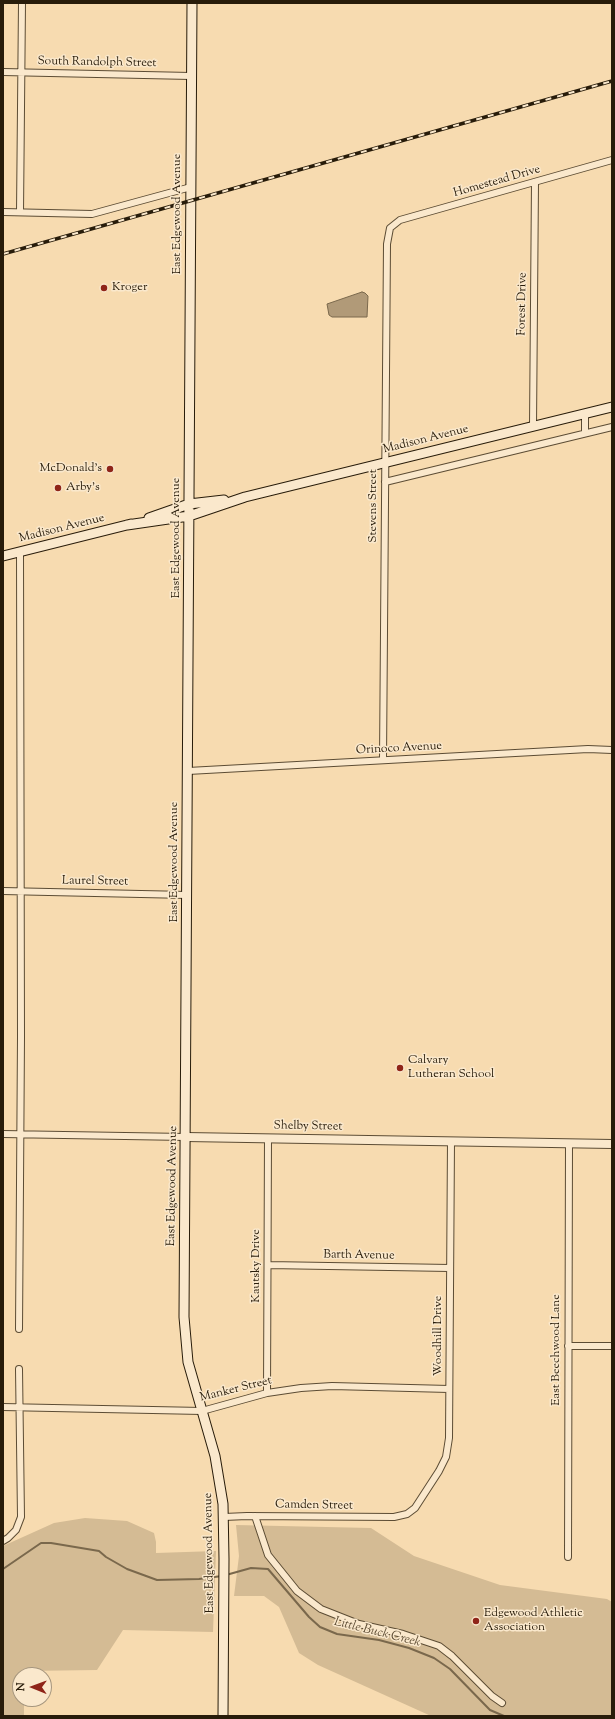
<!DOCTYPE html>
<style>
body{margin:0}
#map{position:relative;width:615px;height:1719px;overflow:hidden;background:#f7dbb0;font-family:"Sorts Mill Goudy",serif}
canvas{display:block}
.frame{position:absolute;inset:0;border:4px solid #281c0a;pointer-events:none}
.north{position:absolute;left:12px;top:1667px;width:40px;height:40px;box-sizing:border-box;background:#fae8cc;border:1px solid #a6967e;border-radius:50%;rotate:271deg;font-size:11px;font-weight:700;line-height:16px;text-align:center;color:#281c0a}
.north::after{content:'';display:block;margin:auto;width:14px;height:18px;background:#8f2418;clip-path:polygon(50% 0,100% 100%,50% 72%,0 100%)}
</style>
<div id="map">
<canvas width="615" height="1719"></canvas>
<div class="frame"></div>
<div class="north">N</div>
</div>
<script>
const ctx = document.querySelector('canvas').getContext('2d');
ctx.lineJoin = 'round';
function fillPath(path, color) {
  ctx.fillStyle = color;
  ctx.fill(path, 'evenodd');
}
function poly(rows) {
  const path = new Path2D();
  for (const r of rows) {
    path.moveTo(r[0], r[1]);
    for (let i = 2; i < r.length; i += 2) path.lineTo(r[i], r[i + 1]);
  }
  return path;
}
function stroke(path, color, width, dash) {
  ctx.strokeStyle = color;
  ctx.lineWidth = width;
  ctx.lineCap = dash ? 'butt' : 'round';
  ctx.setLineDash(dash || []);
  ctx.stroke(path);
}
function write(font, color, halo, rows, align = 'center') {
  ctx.font = font + ' "Sorts Mill Goudy",serif';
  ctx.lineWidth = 3;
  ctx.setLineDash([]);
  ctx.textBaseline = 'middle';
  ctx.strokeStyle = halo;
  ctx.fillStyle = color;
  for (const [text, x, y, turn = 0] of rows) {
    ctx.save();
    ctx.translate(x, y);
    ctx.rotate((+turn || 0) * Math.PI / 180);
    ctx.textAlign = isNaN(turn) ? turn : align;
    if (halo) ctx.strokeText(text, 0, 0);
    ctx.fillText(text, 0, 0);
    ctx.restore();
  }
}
fillPath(poly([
 [85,1518,127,1521,154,1533,156,1542,156,1553,216,1551,213,1632,123,1630,97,1670,25,1671,25,1675,20,1675,20,1699,24,1699,24,1716,3,1716,3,1546,54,1523],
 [236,1525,371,1528,414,1556,500,1585,607,1599,612,1602,612,1716,431,1716,318,1665,299,1653,279,1607,264,1596,234,1596,239,1556],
 [327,1619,359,1624,425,1643]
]), '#d4bb94');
const water = poly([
 [362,292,365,293,368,296,367,317,332,317,329,315,327,304,362,292]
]);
fillPath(water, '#b19a78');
stroke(water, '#7a684c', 1);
stroke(poly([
 [3,1569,41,1543,51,1543,99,1551,106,1557,127,1569,157,1580,199,1579,222,1576],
 [226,1575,251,1568,268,1569,309,1617,320,1627,337,1634,379,1640,409,1648,434,1658,450,1669,490,1710,504,1716]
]), '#7a684c', 2);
const minor = poly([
 [3,72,191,76],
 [3,212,92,214,191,187],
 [20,212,22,3],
 [533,426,535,182],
 [585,433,585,413],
 [385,482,612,427],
 [383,760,387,244,390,228,400,220,612,160],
 [188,771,588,749,612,750],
 [3,891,187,895],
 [3,1134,186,1137],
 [268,1265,450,1268],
 [19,1329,21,1037,20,552],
 [568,1346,612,1346],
 [267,1393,268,1138],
 [3,1407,202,1411,267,1393,301,1388,332,1386,449,1389],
 [255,1516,268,1555,297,1591,321,1609,359,1624,403,1634,439,1646,452,1656,492,1696,502,1703],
 [224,1517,247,1516,394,1517,407,1514,415,1508,439,1471,446,1457,449,1438,451,1141],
 [3,1541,8,1538,16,1530,21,1517,19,1369],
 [568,1557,569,1143]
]);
const tertiary = poly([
 [186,1137,612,1144]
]);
const secondary = poly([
 [192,3,184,1317,188,1362,215,1456,223,1504,224,1559,223,1716],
 [149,518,189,504,224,500],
 [127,525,189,516,245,497,612,407],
 [3,556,131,524]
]);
stroke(minor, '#5c4c34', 8);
stroke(tertiary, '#5c4c34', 10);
stroke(secondary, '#281c0a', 11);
stroke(minor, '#fae8cc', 6);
stroke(tertiary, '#fae8cc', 8);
stroke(secondary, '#fae8cc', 9);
const rail = poly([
 [3,254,612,81]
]);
stroke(rail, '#281c0a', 3.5);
stroke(rail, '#fae8cc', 2, [6]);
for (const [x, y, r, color] of [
 [104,288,4,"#8f2418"],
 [110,469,4,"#8f2418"],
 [58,488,4,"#8f2418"],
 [400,1068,4,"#8f2418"],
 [476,1621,4,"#8f2418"]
]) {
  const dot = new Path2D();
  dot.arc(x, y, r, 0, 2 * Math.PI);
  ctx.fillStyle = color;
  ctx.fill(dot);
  stroke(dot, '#fae8cc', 1.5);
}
write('12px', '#281c0a', '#fae8cc', [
 ["South Randolph Street",97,63,1],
 ["Homestead Drive",497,182,-16],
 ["East Edgewood Avenue",178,214,-90],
 ["Forest Drive",523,304,-89],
 ["Madison Avenue",426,440,-14],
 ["Stevens Street",374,506,-90],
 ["Madison Avenue",62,529,-14],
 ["East Edgewood Avenue",177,538,-90],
 ["Orinoco Avenue",399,749,-3],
 ["East Edgewood Avenue",175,862,-90],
 ["Laurel Street",95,882,1],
 ["Shelby Street",308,1127,1],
 ["East Edgewood Avenue",173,1186,-89],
 ["Barth Avenue",359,1256,1],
 ["Kautsky Drive",257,1266,-90],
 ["Woodhill Drive",439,1336,-90],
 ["East Beechwood Lane",557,1350,-90],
 ["Manker Street",236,1390,-14],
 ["Camden Street",314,1506,1],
 ["East Edgewood Avenue",210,1553,-91]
]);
write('12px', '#281c0a', '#fae8cc', [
 ["Kroger",112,288],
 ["McDonald's",102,469,"right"],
 ["Arby's",66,488],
 ["Calvary",408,1061],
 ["Lutheran School",408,1075],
 ["Edgewood Athletic",484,1614],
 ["Association",484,1628]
], 'left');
write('italic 13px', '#5f4e36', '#fae8cc', [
 ["Little Buck Creek",377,1633,14]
]);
</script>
